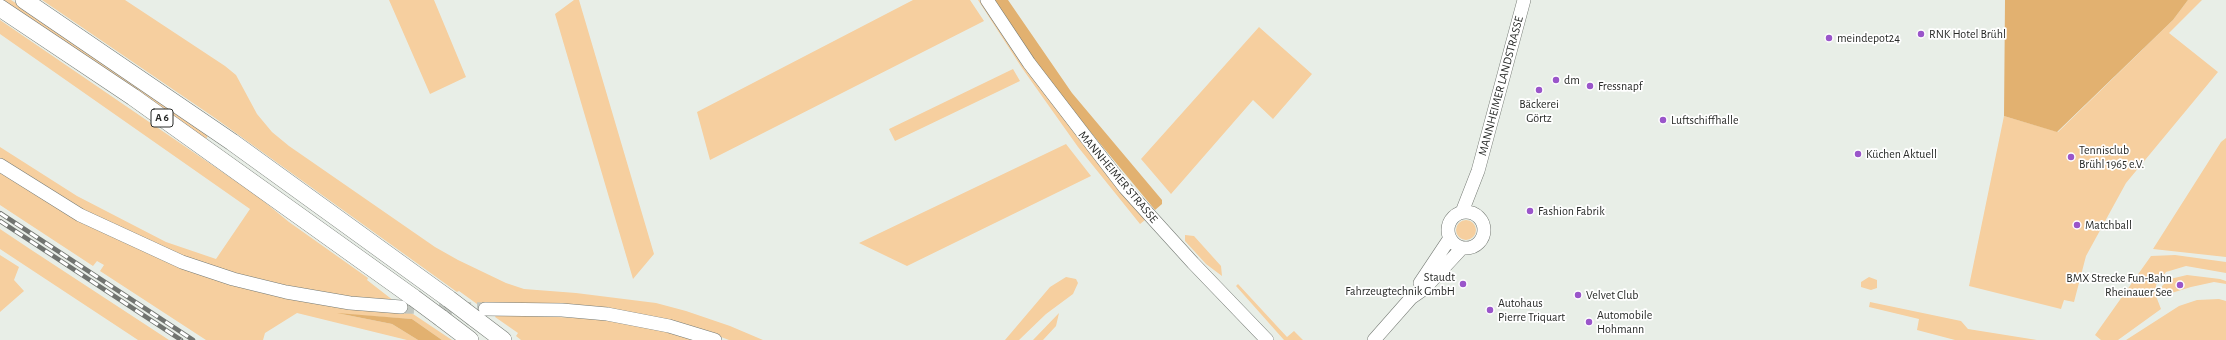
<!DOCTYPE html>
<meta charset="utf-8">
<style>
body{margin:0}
canvas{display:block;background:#e8eee7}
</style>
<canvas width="2226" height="340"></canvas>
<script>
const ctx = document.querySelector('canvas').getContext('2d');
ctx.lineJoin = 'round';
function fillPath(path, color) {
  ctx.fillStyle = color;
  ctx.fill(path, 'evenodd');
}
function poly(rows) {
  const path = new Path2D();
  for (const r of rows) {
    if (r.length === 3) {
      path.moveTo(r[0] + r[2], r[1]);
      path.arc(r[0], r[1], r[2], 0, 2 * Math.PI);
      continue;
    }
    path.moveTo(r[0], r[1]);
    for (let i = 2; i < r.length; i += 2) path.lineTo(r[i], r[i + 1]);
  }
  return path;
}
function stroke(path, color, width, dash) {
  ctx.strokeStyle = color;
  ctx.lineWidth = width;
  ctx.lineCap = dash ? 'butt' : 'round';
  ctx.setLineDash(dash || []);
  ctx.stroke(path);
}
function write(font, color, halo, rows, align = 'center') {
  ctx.font = font + ' "Alegreya Sans",sans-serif';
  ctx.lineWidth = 3.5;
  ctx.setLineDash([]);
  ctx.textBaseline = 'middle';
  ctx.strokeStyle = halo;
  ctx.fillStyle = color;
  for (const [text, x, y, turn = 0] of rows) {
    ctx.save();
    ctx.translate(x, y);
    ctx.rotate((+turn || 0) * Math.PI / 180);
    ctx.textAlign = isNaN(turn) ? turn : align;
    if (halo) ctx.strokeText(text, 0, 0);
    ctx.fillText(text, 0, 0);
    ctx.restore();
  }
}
fillPath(poly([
 [0,0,11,0,44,21,209,134,206,139],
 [42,0,125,0,225,66,236,75,257,114,272,132,289,146,435,247,458,260,506,283,524,289,576,293,656,303,686,311,730,326,763,340,729,340,716,335,548,305,477,304,459,291,457,292,215,118],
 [389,0,434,0,466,77,430,94],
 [574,0,579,0,654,254,633,279,555,14],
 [913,0,970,0,984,21,710,160,697,112],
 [978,0,981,0,1082,143,1145,220,1140,224,1078,147,1022,68],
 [2188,0,2202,0,2169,33,2218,72,2126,183,2086,256,2074,302,2064,300,2061,309,1969,286,2004,116,2058,132,2173,20],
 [0,20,256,195,289,222,368,278,367,280,394,301,355,298,270,283,204,265,86,213,0,159,0,147,77,196,166,242,216,259,250,209,0,34],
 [1259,27,1312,74,1273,119,1253,100,1171,194,1141,159],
 [1013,69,1020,81,895,141,889,129],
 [2226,138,2226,257,2153,249,2221,142],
 [1066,144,1091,176,907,266,859,243],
 [0,172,88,225,181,268,351,308,410,312,452,340,442,340,412,319,342,314,392,324,418,340,407,340,297,313,265,333,263,340,206,340,100,271,104,265,97,261,93,266,0,205],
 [1466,230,10],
 [0,229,33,251,169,340,138,340,0,249],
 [1185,235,1194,236,1221,266,1222,276,1206,264,1185,241],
 [0,255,19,267,14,280,24,291,0,312],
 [2175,255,2226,262,2226,273,2186,266,2166,272,2156,285,2156,296,2161,309,2118,340,2101,340,2095,335,2151,256],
 [2187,275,2220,279,2226,281,2226,284,2214,282,2191,287,2165,295,2163,294,2162,286,2170,279],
 [1066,277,1076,279,1078,283,1073,294,1046,314,1019,340,1005,340,1050,287],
 [1869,277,1877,280,1877,288,1871,290,1861,287,1861,282],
 [1238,284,1287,337,1294,331,1303,340,1284,340,1236,286],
 [2219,299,2226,301,2226,340,2126,340,2179,306,2197,300],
 [1870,302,1961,321,1968,329,2037,340,1955,340,1917,330,1919,319,1869,307],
 [1059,313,1056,326,1043,340,1033,340],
 [497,314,598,319,643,326,698,340,521,340,516,336,518,333,495,317]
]), '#f6cf9f');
fillPath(poly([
 [994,0,1008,0,1072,93,1162,200,1162,204,1155,210,1064,100,1031,57],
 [2005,0,2188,0,2173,20,2057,132,2004,116],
 [337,313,412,319,442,340,418,340,392,324]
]), '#e2b170');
stroke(poly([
 [401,307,485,309]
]), '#c2c7c1', 13, [13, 6]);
const secondary = poly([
 [987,0,1029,63,1125,188,1193,263,1267,340],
 [0,165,80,215,182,262,233,279,286,292,350,303,401,307],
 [1466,230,18],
 [1462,212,1478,171,1524,0],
 [1420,283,1450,238],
 [485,309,562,310,607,314,669,326,715,340],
 [1374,340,1411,298,1424,289,1462,248]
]);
const motorway = poly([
 [24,0,232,142,449,299],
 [0,8,133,97,414,298],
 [441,318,470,340],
 [474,318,503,340]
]);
stroke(secondary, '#767b75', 14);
stroke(motorway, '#767b75', 18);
stroke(secondary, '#fff', 13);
stroke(motorway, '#fff', 17);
const rail = poly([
 [0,213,193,340],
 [0,221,181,340]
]);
stroke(rail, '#70736f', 4.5);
stroke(rail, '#fff', 3, [9]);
const motorwayBridge = poly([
 [414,298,441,318],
 [449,299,474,318]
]);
stroke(motorwayBridge, '#767b75', 18, []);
stroke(motorwayBridge, '#fff', 17);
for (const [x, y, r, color] of [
 [1921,34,4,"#9a55ca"],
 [1829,38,4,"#9a55ca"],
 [1556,80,4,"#9a55ca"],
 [1590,86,4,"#9a55ca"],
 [1539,90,4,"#9a55ca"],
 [1663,120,4,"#9a55ca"],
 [1858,154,4,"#9a55ca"],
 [2071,157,4,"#9a55ca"],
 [1530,211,4,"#9a55ca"],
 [2077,225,4,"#9a55ca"],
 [1463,284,4,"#9a55ca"],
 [2180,285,4,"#9a55ca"],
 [1578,295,4,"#9a55ca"],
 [1490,310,4,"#9a55ca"],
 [1589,322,4,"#9a55ca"]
]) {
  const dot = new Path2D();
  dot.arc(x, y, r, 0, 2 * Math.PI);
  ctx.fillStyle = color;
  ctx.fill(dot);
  stroke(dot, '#fff', 1.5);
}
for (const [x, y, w] of [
 [162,118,22]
]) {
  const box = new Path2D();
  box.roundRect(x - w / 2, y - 9, w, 18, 3);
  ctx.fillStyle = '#fff';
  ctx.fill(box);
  stroke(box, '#282a28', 1);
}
write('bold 11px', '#282a28', null, [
 ["A 6",162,118]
]);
write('12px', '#282a28', '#fff', [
 ["RNK Hotel Brühl",1929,34],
 ["meindepot24",1837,38],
 ["dm",1564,80],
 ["Fressnapf",1598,86],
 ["Bäckerei",1539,104,"center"],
 ["Görtz",1539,118,"center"],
 ["Luftschiffhalle",1671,120],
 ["Tennisclub",2079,150],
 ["Brühl 1965 e.V.",2079,164],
 ["Küchen Aktuell",1866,154],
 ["Fashion Fabrik",1538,211],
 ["Matchball",2085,225],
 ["Staudt",1455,277,"right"],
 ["Fahrzeugtechnik GmbH",1455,291,"right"],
 ["BMX Strecke Fun-Bahn",2172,278,"right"],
 ["Rheinauer See",2172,292,"right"],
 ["Velvet Club",1586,295],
 ["Autohaus",1498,303],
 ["Pierre Triquart",1498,317],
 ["Automobile",1597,315],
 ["Hohmann",1597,329]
], 'left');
write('12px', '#282a28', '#fff', [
 ["MANNHEIMER LANDSTRASSE",1501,86,-75],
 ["MANNHEIMER STRASSE",1118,177,50]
]);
</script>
